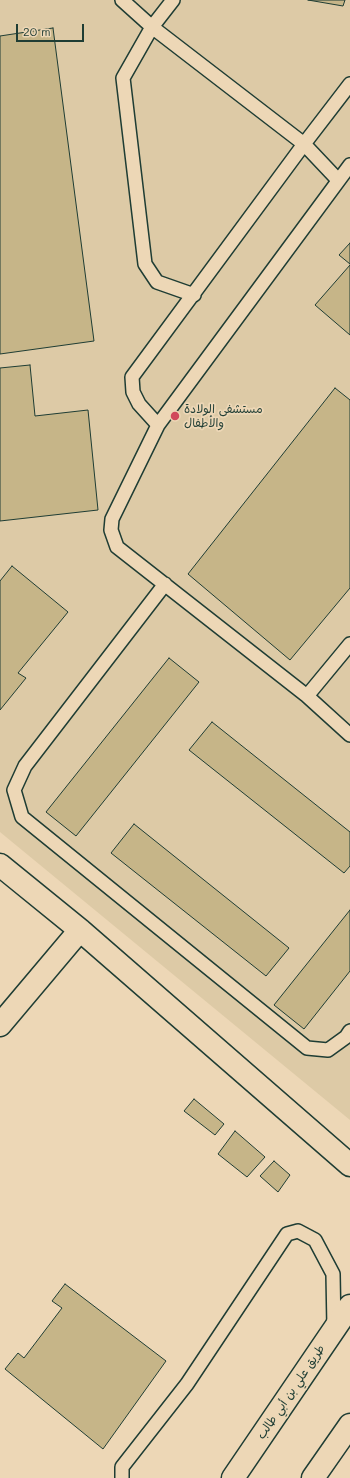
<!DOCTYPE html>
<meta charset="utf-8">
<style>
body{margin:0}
#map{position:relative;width:350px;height:1478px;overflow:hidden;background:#edd7b6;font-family:Mali,sans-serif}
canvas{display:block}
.scale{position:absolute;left:16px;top:24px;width:68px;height:18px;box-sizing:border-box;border:2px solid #1f3d34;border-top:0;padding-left:5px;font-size:12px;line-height:14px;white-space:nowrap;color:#1f3d34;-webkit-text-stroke:3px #edd7b6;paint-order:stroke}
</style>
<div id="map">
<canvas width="350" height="1478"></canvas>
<div class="scale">20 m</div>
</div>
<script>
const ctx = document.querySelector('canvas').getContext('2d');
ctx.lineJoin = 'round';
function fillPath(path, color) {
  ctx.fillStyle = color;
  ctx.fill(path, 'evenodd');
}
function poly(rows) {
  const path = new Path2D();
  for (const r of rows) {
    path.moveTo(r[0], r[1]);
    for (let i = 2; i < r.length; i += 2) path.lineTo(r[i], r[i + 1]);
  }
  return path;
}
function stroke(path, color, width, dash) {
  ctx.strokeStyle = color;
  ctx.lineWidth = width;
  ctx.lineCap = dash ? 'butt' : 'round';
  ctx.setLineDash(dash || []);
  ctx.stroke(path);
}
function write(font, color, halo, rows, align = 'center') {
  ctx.font = font + ' Mali,"Playpen Sans Arabic",sans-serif';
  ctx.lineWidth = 3.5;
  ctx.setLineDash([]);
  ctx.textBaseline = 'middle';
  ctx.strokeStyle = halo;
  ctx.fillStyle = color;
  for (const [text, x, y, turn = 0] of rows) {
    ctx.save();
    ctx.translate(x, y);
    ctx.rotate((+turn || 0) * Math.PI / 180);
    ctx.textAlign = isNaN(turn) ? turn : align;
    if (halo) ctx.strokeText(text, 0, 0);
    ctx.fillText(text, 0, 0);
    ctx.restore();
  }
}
fillPath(poly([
 [0,0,350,0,350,1120,0,832]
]), '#ddcaa6');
const building = poly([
 [308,0,345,0,343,6,308,0],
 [53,28,94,341,0,354,0,36,53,28],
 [350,243,350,264,339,255,350,243],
 [350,265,350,335,315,305,350,265],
 [30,365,35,416,88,410,98,510,0,521,0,368,30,365],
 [335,388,350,400,350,588,290,660,188,574,335,388],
 [12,566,68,612,18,673,26,678,0,710,0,581,12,566],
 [169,658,199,682,76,836,46,812,169,658],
 [212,722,350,832,350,866,344,873,189,750,212,722],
 [134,824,289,948,266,976,111,853,134,824],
 [350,910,350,971,304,1029,274,1005,350,910],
 [194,1099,224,1124,215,1135,184,1111,194,1099],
 [235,1131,265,1157,247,1177,218,1154,235,1131],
 [274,1161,290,1175,278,1192,260,1176,274,1161],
 [65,1284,166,1361,103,1449,5,1369,18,1353,24,1358,62,1308,52,1301,65,1284]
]);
fillPath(building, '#c6b588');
stroke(building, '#1f3d34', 1);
const lane = poly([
 [122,0,152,27,304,144,338,180],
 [173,0,152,27,123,78,145,264,157,282,194,295],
 [350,84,304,144,132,377,133,392,139,404,158,425,350,165],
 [158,425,112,519,111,530,117,547,307,696],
 [165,584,25,766,14,790,22,817,307,1048,328,1050,346,1037,350,1031],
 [350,644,307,696,350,735],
 [122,1478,122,1467,187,1384,287,1234,298,1231,315,1240,333,1274,334,1328]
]);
const street = poly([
 [0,865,80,930,350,1165],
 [0,1025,80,930]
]);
const secondary = poly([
 [233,1478,350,1306],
 [313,1478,350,1425]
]);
stroke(lane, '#1f3d34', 16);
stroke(street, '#1f3d34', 25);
stroke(secondary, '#1f3d34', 25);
stroke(lane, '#edd7b6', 13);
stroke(street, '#edd7b6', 22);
stroke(secondary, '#edd7b6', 22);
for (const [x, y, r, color] of [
 [175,416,5,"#d1495b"]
]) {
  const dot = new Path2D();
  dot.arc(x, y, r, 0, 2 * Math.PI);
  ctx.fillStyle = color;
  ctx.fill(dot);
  stroke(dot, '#edd7b6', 1.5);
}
write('12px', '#1f3d34', '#edd7b6', [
 ["مستشفى الولادة",184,409],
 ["والأطفال",184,423]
], 'left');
write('12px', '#1f3d34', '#edd7b6', [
 ["طريق علي بن أبي طالب",291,1392,-56]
]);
</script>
